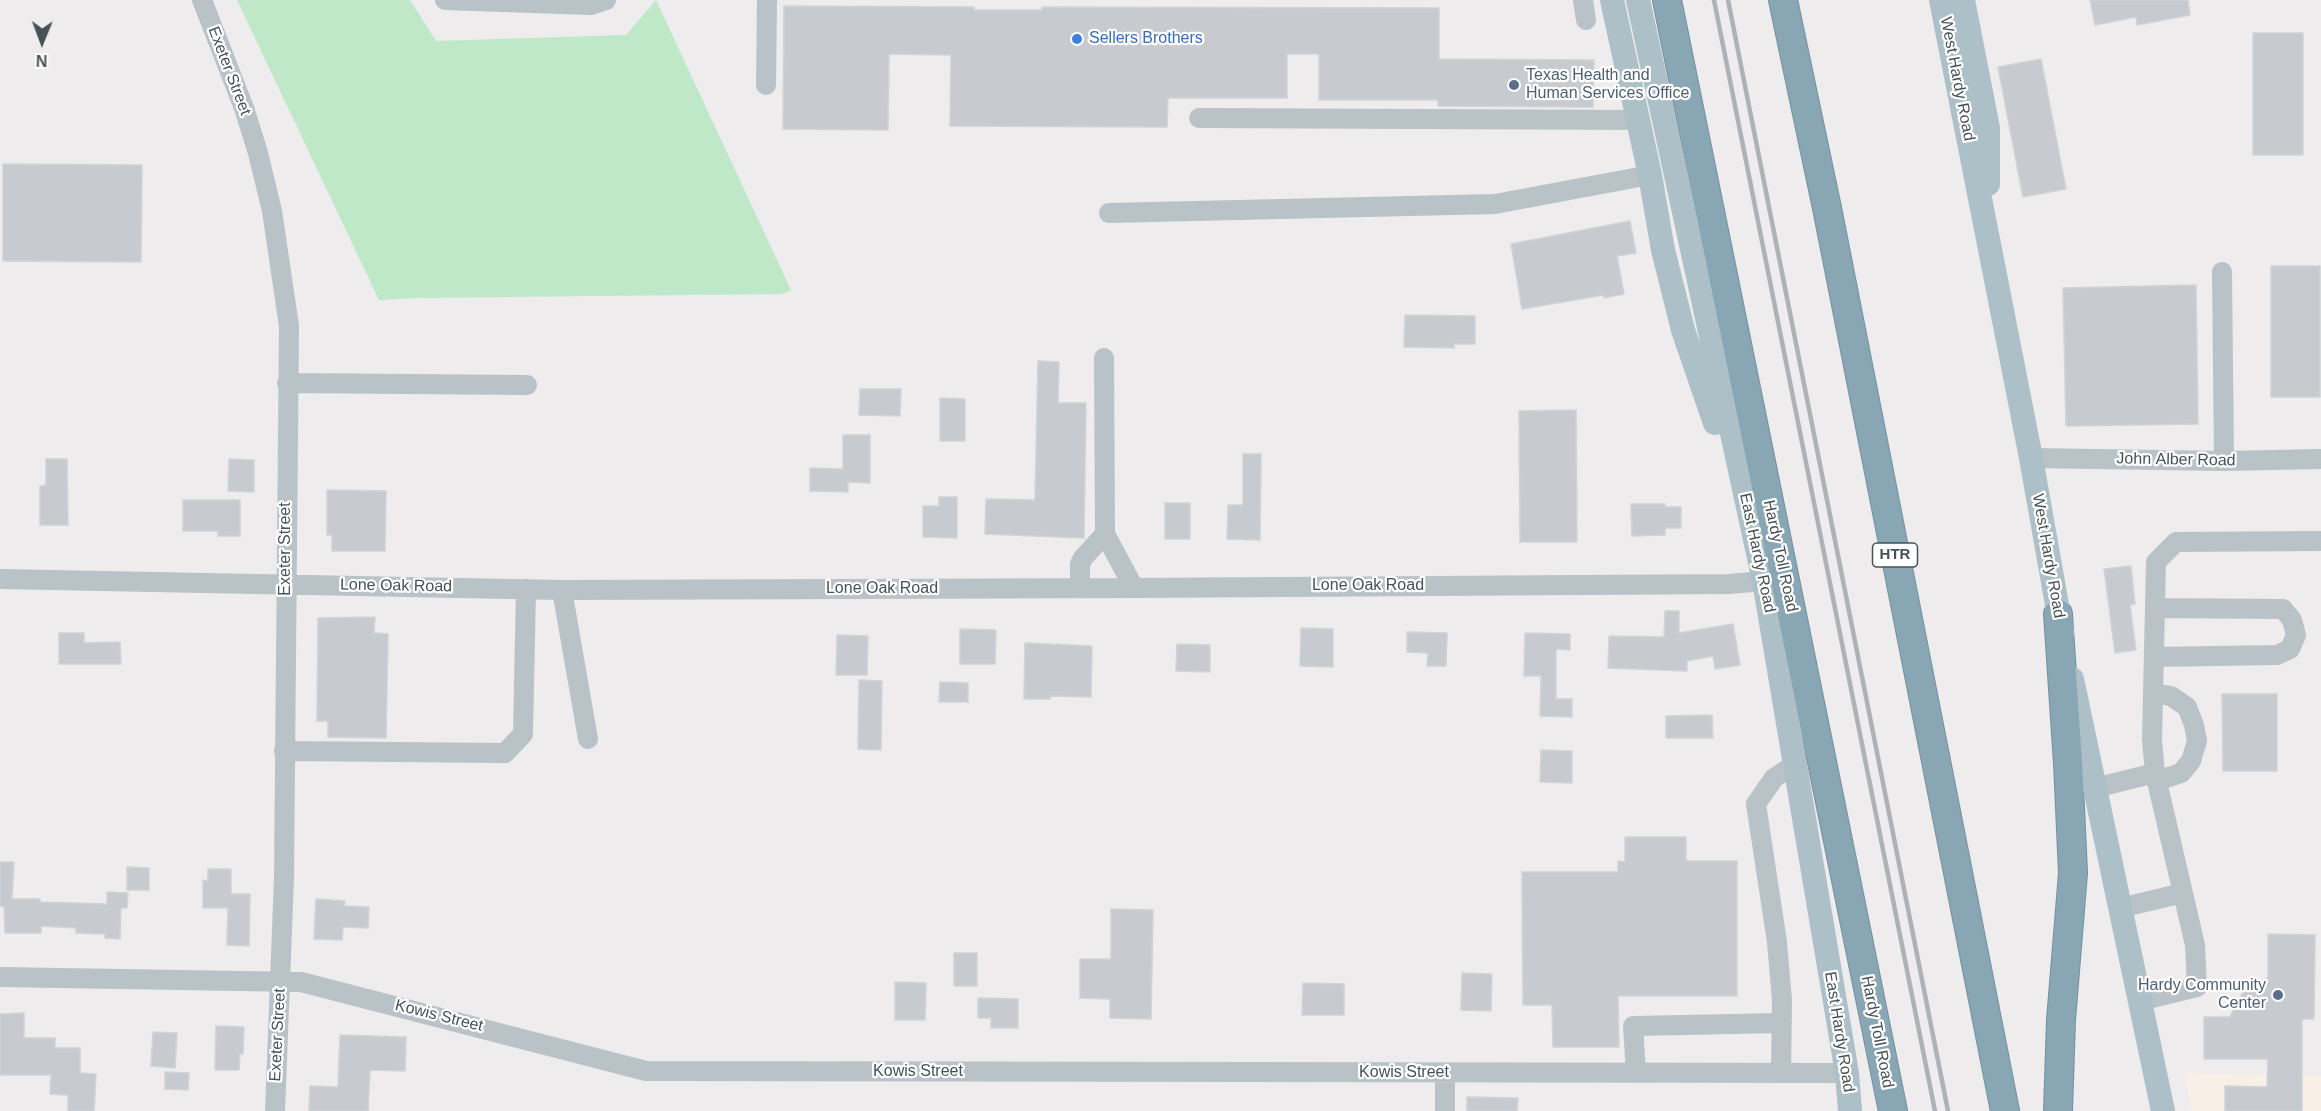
<!DOCTYPE html>
<style>
body{margin:0}
#map{position:relative;width:2321px;height:1111px;overflow:hidden;background:#eeecec;font-family:Helvetica,sans-serif}
canvas{display:block}
.north{position:absolute;left:12px;top:12px;width:60px;height:60px;-webkit-text-stroke:4px #fff;paint-order:stroke;rotate:181deg;font-size:16px;font-weight:700;line-height:24px;text-align:center;color:#465256}
.north::after{content:'';display:block;margin:auto;width:21px;height:27px;background:#465256;clip-path:polygon(50% 0,100% 100%,50% 72%,0 100%)}
</style>
<div id="map">
<canvas width="2321" height="1111"></canvas>
<div class="north">N</div>
</div>
<script>
const ctx = document.querySelector('canvas').getContext('2d');
ctx.lineJoin = 'round';
function fillPath(path, color) {
  ctx.fillStyle = color;
  ctx.fill(path, 'evenodd');
}
function poly(rows) {
  const path = new Path2D();
  for (const r of rows) {
    path.moveTo(r[0], r[1]);
    for (let i = 2; i < r.length; i += 2) path.lineTo(r[i], r[i + 1]);
  }
  return path;
}
function stroke(path, color, width, dash) {
  ctx.strokeStyle = color;
  ctx.lineWidth = width;
  ctx.lineCap = dash ? 'butt' : 'round';
  ctx.setLineDash(dash || []);
  ctx.stroke(path);
}
function write(font, color, halo, rows, align = 'center') {
  ctx.font = font + ' Helvetica,sans-serif';
  ctx.lineWidth = 4.5;
  ctx.setLineDash([]);
  ctx.textBaseline = 'middle';
  ctx.strokeStyle = halo;
  ctx.fillStyle = color;
  for (const [text, x, y, turn = 0] of rows) {
    ctx.save();
    ctx.translate(x, y);
    ctx.rotate((+turn || 0) * Math.PI / 180);
    ctx.textAlign = isNaN(turn) ? turn : align;
    if (halo) ctx.strokeText(text, 0, 0);
    ctx.fillText(text, 0, 0);
    ctx.restore();
  }
}
fillPath(poly([
 [2184,1073,2321,1076,2321,1111,2192,1111]
]), '#f8efe6');
fillPath(poly([
 [237,0,410,0,436,41,626,35,656,0,791,290,781,294,417,298,379,300]
]), '#bee8c7');
const building = poly([
 [2090,0,2188,0,2190,15,2137,25,2136,17,2095,25,2090,0],
 [784,6,974,7,974,10,1042,10,1042,7,1439,8,1439,59,1594,60,1593,107,1438,106,1438,100,1319,100,1319,54,1287,54,1287,98,1168,98,1167,127,950,126,951,55,889,54,888,130,783,129,784,6],
 [2253,33,2303,33,2303,155,2253,155,2253,33],
 [2041,59,2066,189,2023,197,1998,67,2041,59],
 [3,164,142,165,141,262,3,261,3,164],
 [1630,221,1636,253,1617,256,1624,294,1604,298,1604,295,1522,309,1511,244,1630,221],
 [2271,266,2320,266,2320,397,2271,397,2271,266],
 [2196,285,2198,424,2066,426,2063,288,2196,285],
 [1405,315,1475,316,1475,344,1454,344,1454,348,1404,347,1405,315],
 [1038,361,1059,362,1058,403,1086,403,1084,538,985,534,986,499,1035,500,1038,361],
 [860,389,901,389,900,416,859,415,860,389],
 [940,398,965,399,965,441,940,441,940,398],
 [1576,410,1577,542,1520,542,1519,411,1576,410],
 [843,435,870,435,870,483,848,482,848,492,810,491,810,468,843,469,843,435],
 [1243,454,1261,454,1260,540,1227,539,1228,505,1243,505,1243,454],
 [46,459,67,459,68,525,40,525,40,486,46,485,46,459],
 [229,459,254,460,254,492,228,491,229,459],
 [327,490,386,491,385,551,332,551,332,535,327,535,327,490],
 [939,497,957,497,957,538,923,537,923,506,939,506,939,497],
 [183,500,240,500,240,536,218,536,218,531,183,531,183,500],
 [1165,503,1190,503,1190,539,1165,539,1165,503],
 [1631,504,1665,504,1665,507,1681,507,1681,528,1665,528,1665,535,1632,536,1631,504],
 [2131,566,2135,604,2130,605,2136,650,2115,653,2104,569,2131,566],
 [1665,611,1679,611,1679,633,1733,624,1740,665,1715,669,1713,656,1687,661,1687,671,1608,668,1609,636,1664,637,1665,611],
 [375,617,374,633,388,634,386,738,328,737,328,721,317,721,318,618,375,617],
 [1301,628,1333,629,1333,667,1300,666,1301,628],
 [960,629,996,630,995,664,960,664,960,629],
 [1407,632,1447,633,1446,666,1427,666,1428,653,1407,652,1407,632],
 [59,633,84,633,84,643,120,642,121,664,59,664,59,633],
 [1525,633,1570,634,1570,650,1556,649,1556,699,1572,699,1572,717,1540,716,1541,676,1524,676,1525,633],
 [837,635,868,636,867,675,836,675,837,635],
 [1025,643,1092,646,1091,697,1050,696,1050,699,1024,699,1025,643],
 [1177,644,1210,645,1210,672,1176,671,1177,644],
 [859,680,882,681,881,750,858,749,859,680],
 [940,682,968,683,968,702,939,702,940,682],
 [2222,694,2277,694,2277,771,2223,771,2222,694],
 [1712,715,1713,738,1666,738,1666,716,1712,715],
 [1541,750,1572,751,1572,783,1540,782,1541,750],
 [1625,837,1686,837,1686,861,1737,861,1737,996,1618,996,1619,1047,1553,1047,1552,1005,1523,1005,1522,872,1618,872,1618,861,1625,862,1625,837],
 [0,862,14,862,12,899,40,899,40,902,107,904,107,892,128,893,127,908,121,908,120,939,105,938,105,934,76,933,76,928,41,926,41,933,5,933,4,907,0,906,0,862],
 [127,867,149,868,149,890,127,890,127,867],
 [208,869,231,869,231,894,250,894,249,946,227,945,228,908,203,908,203,880,208,881,208,869],
 [316,899,345,901,344,906,369,907,368,928,343,927,342,940,314,939,316,899],
 [1111,909,1153,910,1151,1019,1110,1018,1110,999,1080,998,1080,959,1111,959,1111,909],
 [2268,934,2315,935,2314,1019,2302,1019,2302,1111,2225,1111,2225,1086,2267,1087,2268,1059,2204,1059,2204,1017,2230,1017,2237,1001,2245,990,2255,983,2268,978,2268,934],
 [954,953,977,953,977,986,954,986,954,953],
 [1462,973,1492,974,1491,1011,1461,1010,1462,973],
 [895,982,926,983,925,1020,895,1020,895,982],
 [1303,983,1344,984,1344,1015,1302,1015,1303,983],
 [978,998,1018,999,1018,1028,991,1028,991,1018,978,1018,978,998],
 [24,1013,24,1038,55,1038,55,1048,80,1048,80,1073,96,1074,94,1111,68,1111,68,1095,50,1094,51,1075,0,1075,0,1014,24,1013],
 [216,1026,244,1027,243,1054,240,1054,239,1070,215,1070,216,1026],
 [153,1032,177,1033,175,1068,151,1066,153,1032],
 [340,1035,406,1037,405,1071,370,1070,368,1111,309,1111,310,1086,338,1087,340,1035],
 [165,1072,189,1073,188,1090,165,1089,165,1072],
 [1467,1097,1518,1098,1517,1111,1467,1111,1467,1097]
]);
fillPath(building, '#c7cace');
stroke(building, '#d0d3d7', 1.5);
const highway = poly([
 [1667,0,1893,1111],
 [1783,0,1827,208,2005,1111],
 [2058,1111,2061,1020,2073,873,2068,763,2058,614]
]);
stroke(highway, '#7491a0', 30);
stroke(poly([
 [202,0,244,108,258,153,272,211,289,326,284,878,275,1111],
 [445,0,591,5,606,0],
 [1583,0,1586,20],
 [766,85,767,0],
 [1199,118,1638,120],
 [1109,213,1495,204,1650,175],
 [2222,272,2224,461],
 [1104,358,1105,534,1134,588],
 [287,383,527,385],
 [2031,458,2224,461,2321,459],
 [0,579,562,590,1134,588,1729,584,1764,581],
 [1080,588,1080,564,1083,558,1105,534],
 [562,590,588,739],
 [2154,657,2277,655,2290,649,2296,635,2292,620,2283,609,2155,608],
 [2153,693,2171,696,2187,707,2194,725,2197,741,2191,761,2181,773,2157,781],
 [284,751,505,753,523,734,526,589],
 [2095,788,2155,773],
 [2120,908,2183,893],
 [0,977,301,982,646,1071,1847,1073],
 [2140,1001,2197,987,2195,945,2155,773,2152,740,2156,562,2176,542,2321,541],
 [1445,1073,1445,1111],
 [1636,1073,1633,1026,1782,1023],
 [1781,1073,1782,1000,1777,942,1756,804,1774,778,1795,764]
]), '#b9c2c6', 20);
stroke(poly([
 [1612,0,1650,175,1663,250,1683,330,1715,423],
 [1638,0,1764,581,1847,1073,1850,1111],
 [1941,0,2031,458,2062,633],
 [1963,0,1988,128,1988,184],
 [2072,679,2163,1111]
]), '#aec0c7', 24);
stroke(highway, '#89a6b5', 28);
stroke(poly([
 [1714,0,1935,1111],
 [1728,0,1948,1111]
]), '#afb2b5', 4.5);
for (const [x, y, r, color] of [
 [1077,39,6,"#3f7fe0"],
 [1514,85,6,"#5c6f8a"],
 [2278,995,6,"#5c6f8a"]
]) {
  const dot = new Path2D();
  dot.arc(x, y, r, 0, 2 * Math.PI);
  ctx.fillStyle = color;
  ctx.fill(dot);
  stroke(dot, '#fff', 2);
}
for (const [x, y, w] of [
 [1895,555,45]
]) {
  const box = new Path2D();
  box.roundRect(x - w / 2, y - 12, w, 24, 4.5);
  ctx.fillStyle = '#fff';
  ctx.fill(box);
  stroke(box, '#465256', 1.5);
}
write('bold 15px', '#465256', null, [
 ["HTR",1895,555]
]);
write('16px', '#366cbe', '#fff', [
 ["Sellers Brothers",1089,39]
], 'left');
write('16px', '#465256', '#fff', [
 ["Exeter Street",229,71,69],
 ["West Hardy Road",1957,79,79],
 ["John Alber Road",2176,460,1],
 ["Exeter Street",286,549,-90],
 ["East Hardy Road",1757,553,78],
 ["Hardy Toll Road",1780,556,78],
 ["West Hardy Road",2048,556,80],
 ["Lone Oak Road",396,586,1],
 ["Lone Oak Road",1368,586],
 ["Lone Oak Road",882,589],
 ["Kowis Street",439,1016,14],
 ["East Hardy Road",1839,1032,81],
 ["Hardy Toll Road",1877,1032,79],
 ["Exeter Street",278,1035,-87],
 ["Kowis Street",918,1072],
 ["Kowis Street",1404,1073]
]);
write('16px', '#4e5e75', '#fff', [
 ["Texas Health and",1526,76],
 ["Human Services Office",1526,94],
 ["Hardy Community",2266,986,"right"],
 ["Center",2266,1004,"right"]
], 'left');
</script>
